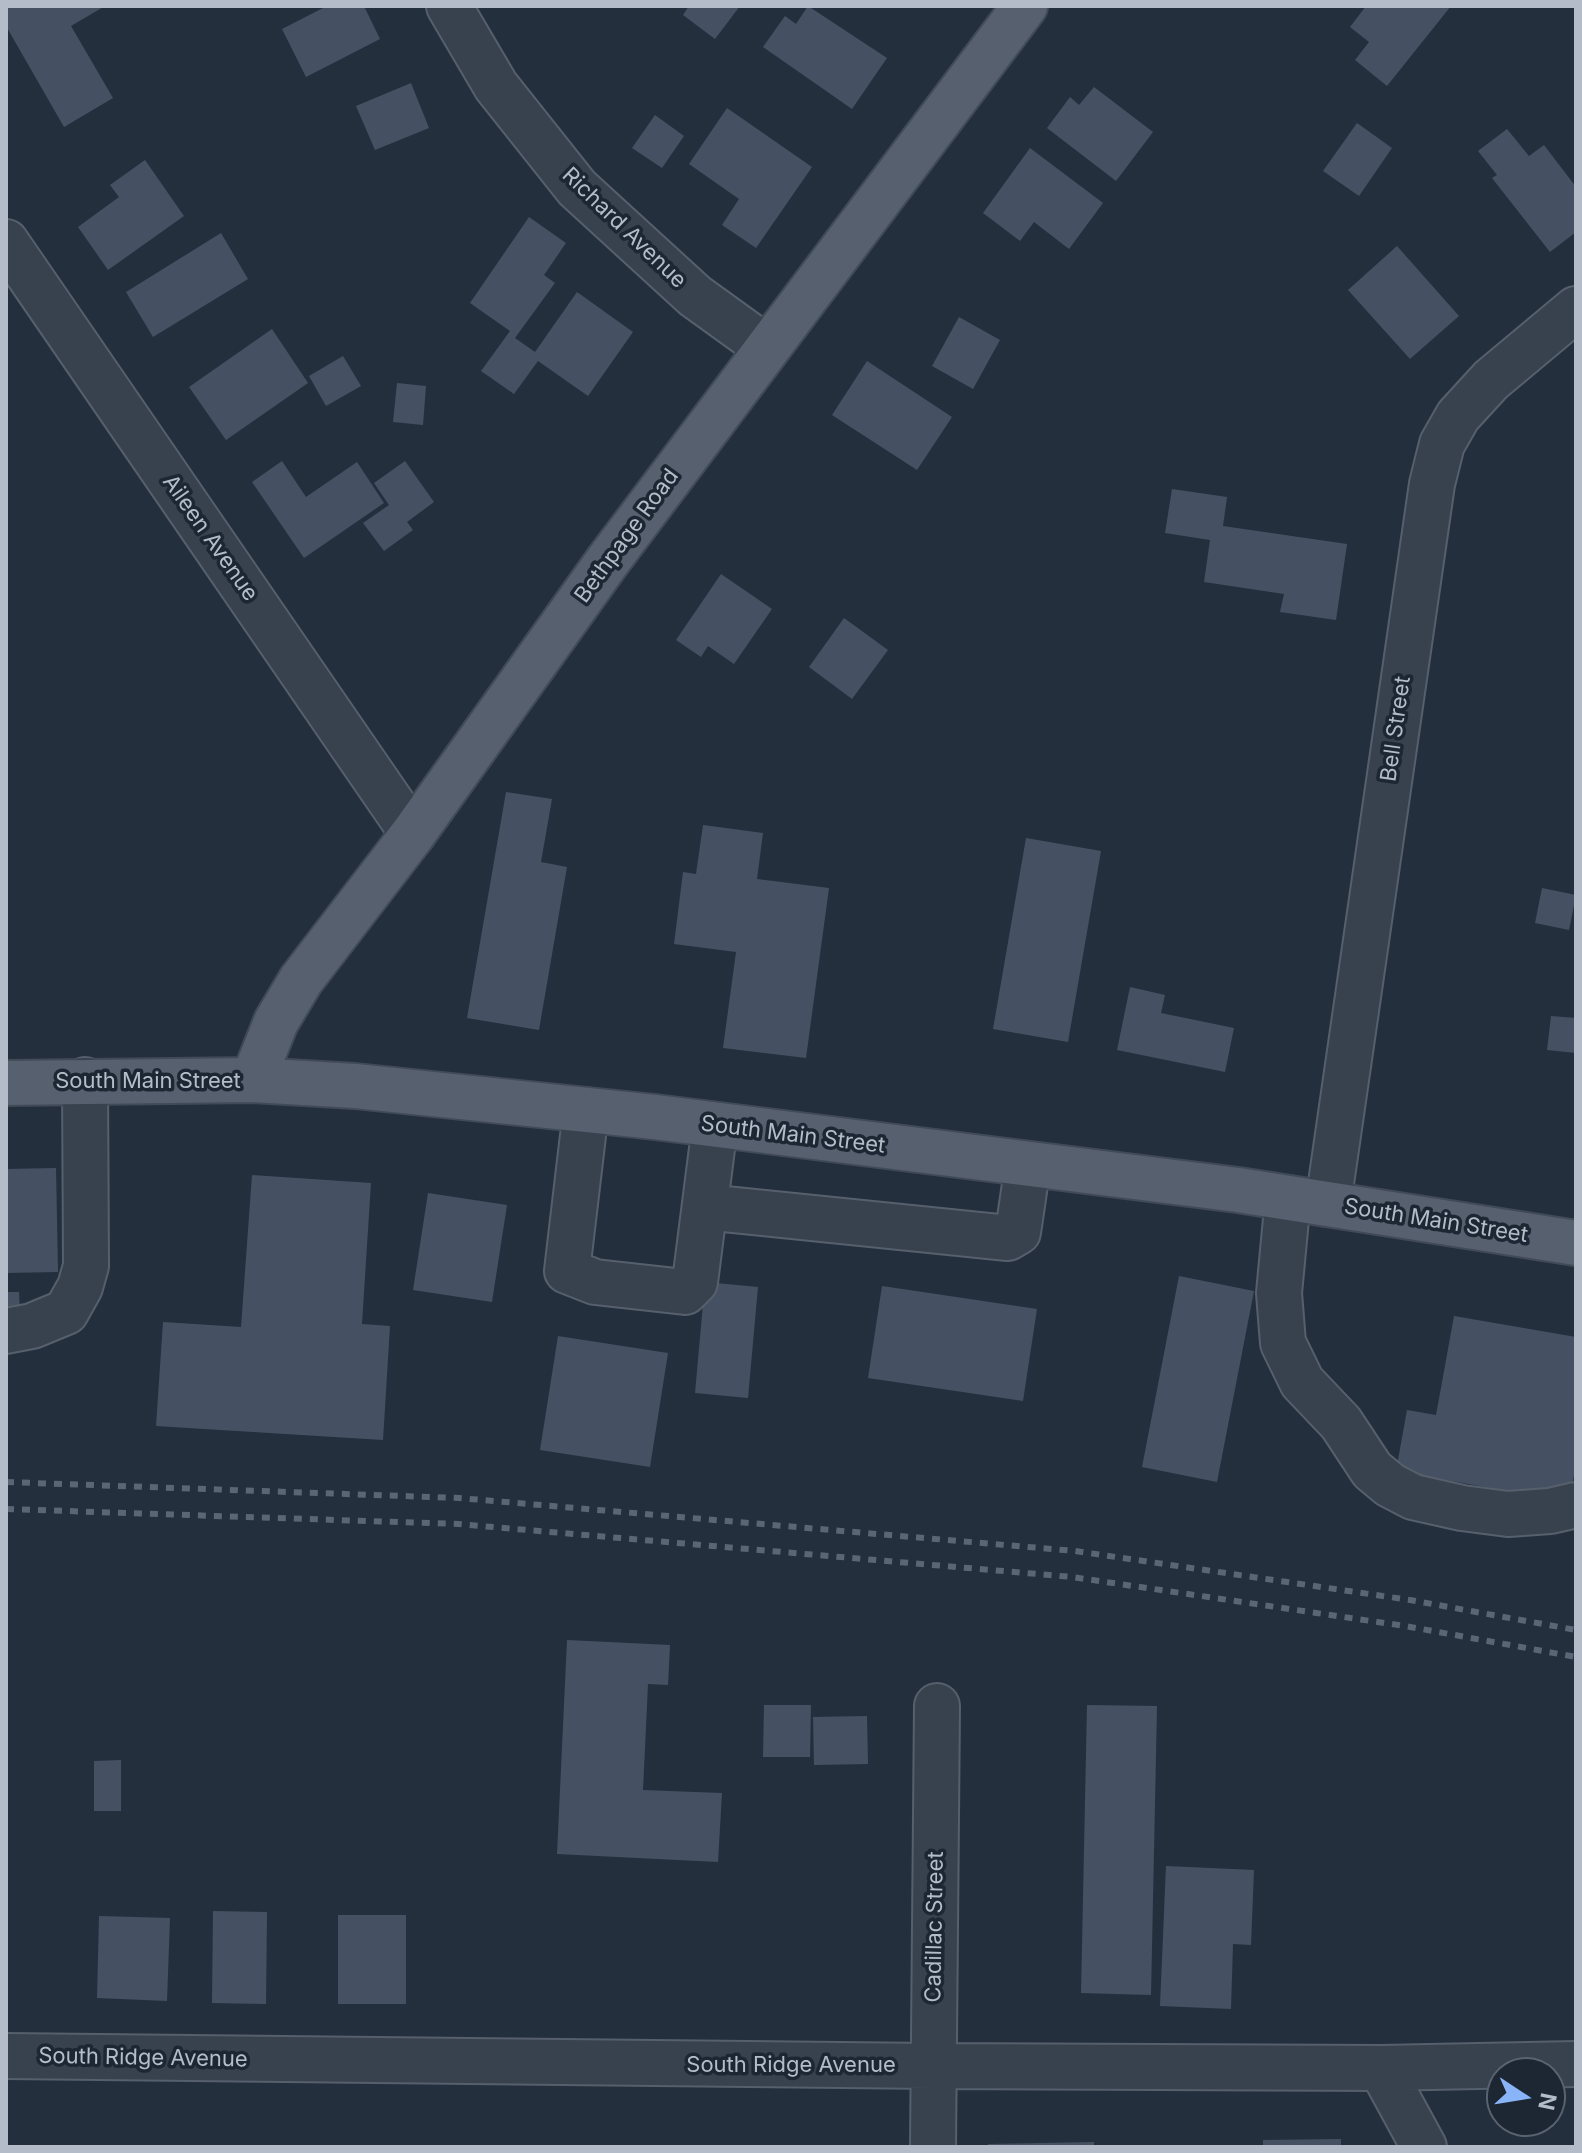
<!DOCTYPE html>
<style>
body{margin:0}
#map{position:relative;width:1582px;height:2153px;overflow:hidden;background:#242f3e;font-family:Inter,sans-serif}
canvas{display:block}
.frame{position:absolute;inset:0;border:8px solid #b4bcc9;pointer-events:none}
.north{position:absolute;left:1486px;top:2057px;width:80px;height:80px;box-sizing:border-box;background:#1d2633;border:2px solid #59626f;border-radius:50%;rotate:102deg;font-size:22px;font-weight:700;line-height:32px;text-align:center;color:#b4bcc9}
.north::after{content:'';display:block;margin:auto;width:28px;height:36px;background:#8ab4f8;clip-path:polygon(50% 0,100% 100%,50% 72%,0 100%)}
</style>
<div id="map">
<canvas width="1582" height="2153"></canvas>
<div class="frame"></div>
<div class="north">N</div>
</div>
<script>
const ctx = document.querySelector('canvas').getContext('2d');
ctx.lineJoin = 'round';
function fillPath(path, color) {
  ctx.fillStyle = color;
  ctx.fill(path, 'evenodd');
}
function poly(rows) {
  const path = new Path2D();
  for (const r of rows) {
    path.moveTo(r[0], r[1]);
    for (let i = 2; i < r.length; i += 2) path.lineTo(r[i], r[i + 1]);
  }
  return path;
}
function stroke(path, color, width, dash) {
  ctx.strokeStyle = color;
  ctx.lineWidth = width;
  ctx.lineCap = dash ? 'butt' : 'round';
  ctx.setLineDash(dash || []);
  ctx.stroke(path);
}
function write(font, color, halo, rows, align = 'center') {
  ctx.font = font + ' Inter,sans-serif';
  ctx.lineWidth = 7;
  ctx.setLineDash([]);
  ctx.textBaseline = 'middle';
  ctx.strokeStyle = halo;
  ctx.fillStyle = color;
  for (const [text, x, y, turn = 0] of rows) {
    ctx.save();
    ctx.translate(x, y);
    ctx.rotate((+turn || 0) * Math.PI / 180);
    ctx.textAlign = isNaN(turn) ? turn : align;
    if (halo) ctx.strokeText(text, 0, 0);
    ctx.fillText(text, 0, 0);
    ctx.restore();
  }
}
fillPath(poly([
 [6,6,105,6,71,26,113,98,64,127,6,26],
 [327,6,364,6,380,39,306,77,282,29],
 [689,6,740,6,715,39,683,15],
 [808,6,887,58,852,109,763,47,785,16,796,24],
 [1366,6,1451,6,1387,86,1355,60,1369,42,1350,27],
 [411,83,429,128,375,150,356,106],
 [1094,87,1153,132,1116,181,1047,128,1070,97,1079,105],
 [727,108,812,167,756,248,722,225,739,199,689,164],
 [655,115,684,136,662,168,632,148],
 [1357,123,1392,148,1359,196,1323,171],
 [1507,129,1529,156,1544,145,1576,187,1576,232,1550,252,1492,178,1497,175,1478,151],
 [1030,148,1103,203,1069,249,1034,222,1020,241,983,213],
 [145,160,184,216,108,270,78,227,119,197,110,185],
 [529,217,566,243,544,275,555,283,515,338,535,352,577,292,633,332,588,396,538,361,514,394,481,371,510,331,470,303],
 [221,233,248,279,153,337,126,292],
 [1397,246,1459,316,1410,359,1348,290],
 [959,317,1000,340,973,389,932,366],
 [272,329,308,383,226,440,189,387],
 [343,356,361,386,326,406,309,376],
 [867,361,952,417,917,470,832,415],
 [397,383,426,386,423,425,393,422],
 [282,461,306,497,357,462,384,503,304,558,252,482],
 [405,461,434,502,407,522,413,530,384,551,363,523,389,505,374,483],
 [1172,489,1227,497,1223,526,1347,544,1336,620,1280,612,1284,594,1204,582,1210,540,1165,533],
 [721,574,772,609,734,664,708,646,701,657,676,640],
 [844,618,888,650,852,699,809,667],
 [506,792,552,799,541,862,567,867,539,1030,467,1018],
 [703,825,763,833,757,879,829,888,806,1058,723,1048,736,952,674,944,683,872,696,874],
 [1026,838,1101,851,1068,1042,993,1029],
 [1542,888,1576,895,1569,930,1535,923],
 [1130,987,1165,995,1161,1013,1234,1028,1225,1072,1117,1050],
 [1551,1016,1576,1018,1576,1053,1547,1050],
 [56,1168,58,1272,6,1273,6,1169],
 [252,1175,371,1183,362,1324,390,1326,383,1440,156,1426,163,1322,241,1327],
 [428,1193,507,1205,492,1302,413,1290],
 [1179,1276,1254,1291,1217,1482,1142,1467],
 [705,1282,758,1287,748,1398,695,1393],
 [882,1286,1037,1309,1023,1401,868,1378],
 [6,1292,19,1292,20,1312,6,1312],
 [1454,1316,1576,1337,1576,1464,1569,1502,1396,1471,1407,1410,1436,1415],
 [558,1336,668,1353,650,1467,540,1450],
 [567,1640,670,1645,668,1685,648,1684,643,1790,722,1793,718,1862,557,1854],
 [764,1705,811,1705,810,1757,763,1757],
 [1087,1705,1157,1706,1151,1995,1081,1993],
 [867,1716,868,1764,814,1765,813,1717],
 [121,1760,121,1811,94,1811,94,1761],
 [1166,1866,1254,1870,1251,1945,1233,1944,1231,2009,1160,2006],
 [213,1911,267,1912,266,2004,212,2003],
 [338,1915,406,1915,406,2004,338,2004],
 [99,1916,170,1918,167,2001,97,1998],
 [1341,2139,1341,2147,1263,2147,1263,2140],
 [1094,2142,1094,2147,988,2147,988,2144]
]), '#455162');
const minor = poly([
 [449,6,496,86,577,188,695,296,767,348],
 [6,242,413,834],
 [586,1110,567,1271,595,1282,685,1292,695,1282,715,1125],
 [1288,1198,1279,1293,1283,1343,1302,1382,1341,1423,1372,1470,1390,1485,1413,1497,1462,1508,1508,1514,1550,1511,1576,1505],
 [1328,1204,1432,484,1442,444,1458,416,1491,380,1576,309],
 [705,1207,1008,1238,1018,1232,1028,1164],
 [6,1331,32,1326,66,1312,80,1287,86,1266,85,1080],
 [6,2056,933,2066,1381,2068,1576,2064],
 [1381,2068,1424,2147],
 [933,2147,937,1706]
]);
const major = poly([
 [253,1080,276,1022,301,980,413,834,607,562,1025,6],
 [6,1083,253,1080,355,1086,655,1117,1238,1190,1576,1243]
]);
stroke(minor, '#565f6c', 48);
stroke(major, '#414a57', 48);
stroke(minor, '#38414e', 44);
stroke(major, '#56606e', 44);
stroke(poly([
 [6,1482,459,1498,1075,1551,1410,1600,1576,1630],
 [6,1509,458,1524,1072,1577,1405,1626,1576,1657]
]), '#5a6575', 6, [8, 8]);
write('22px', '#b4bcc9', '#1d2633', [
 ["Richard Avenue",624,228,44],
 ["Bethpage Road",627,536,-54],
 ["Aileen Avenue",210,538,55],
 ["Bell Street",1396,729,-82],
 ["South Main Street",148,1081],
 ["South Main Street",793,1135,7],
 ["South Main Street",1436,1221,9],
 ["Cadillac Street",935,1927,-89],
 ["South Ridge Avenue",143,2058,1],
 ["South Ridge Avenue",791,2065]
]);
</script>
